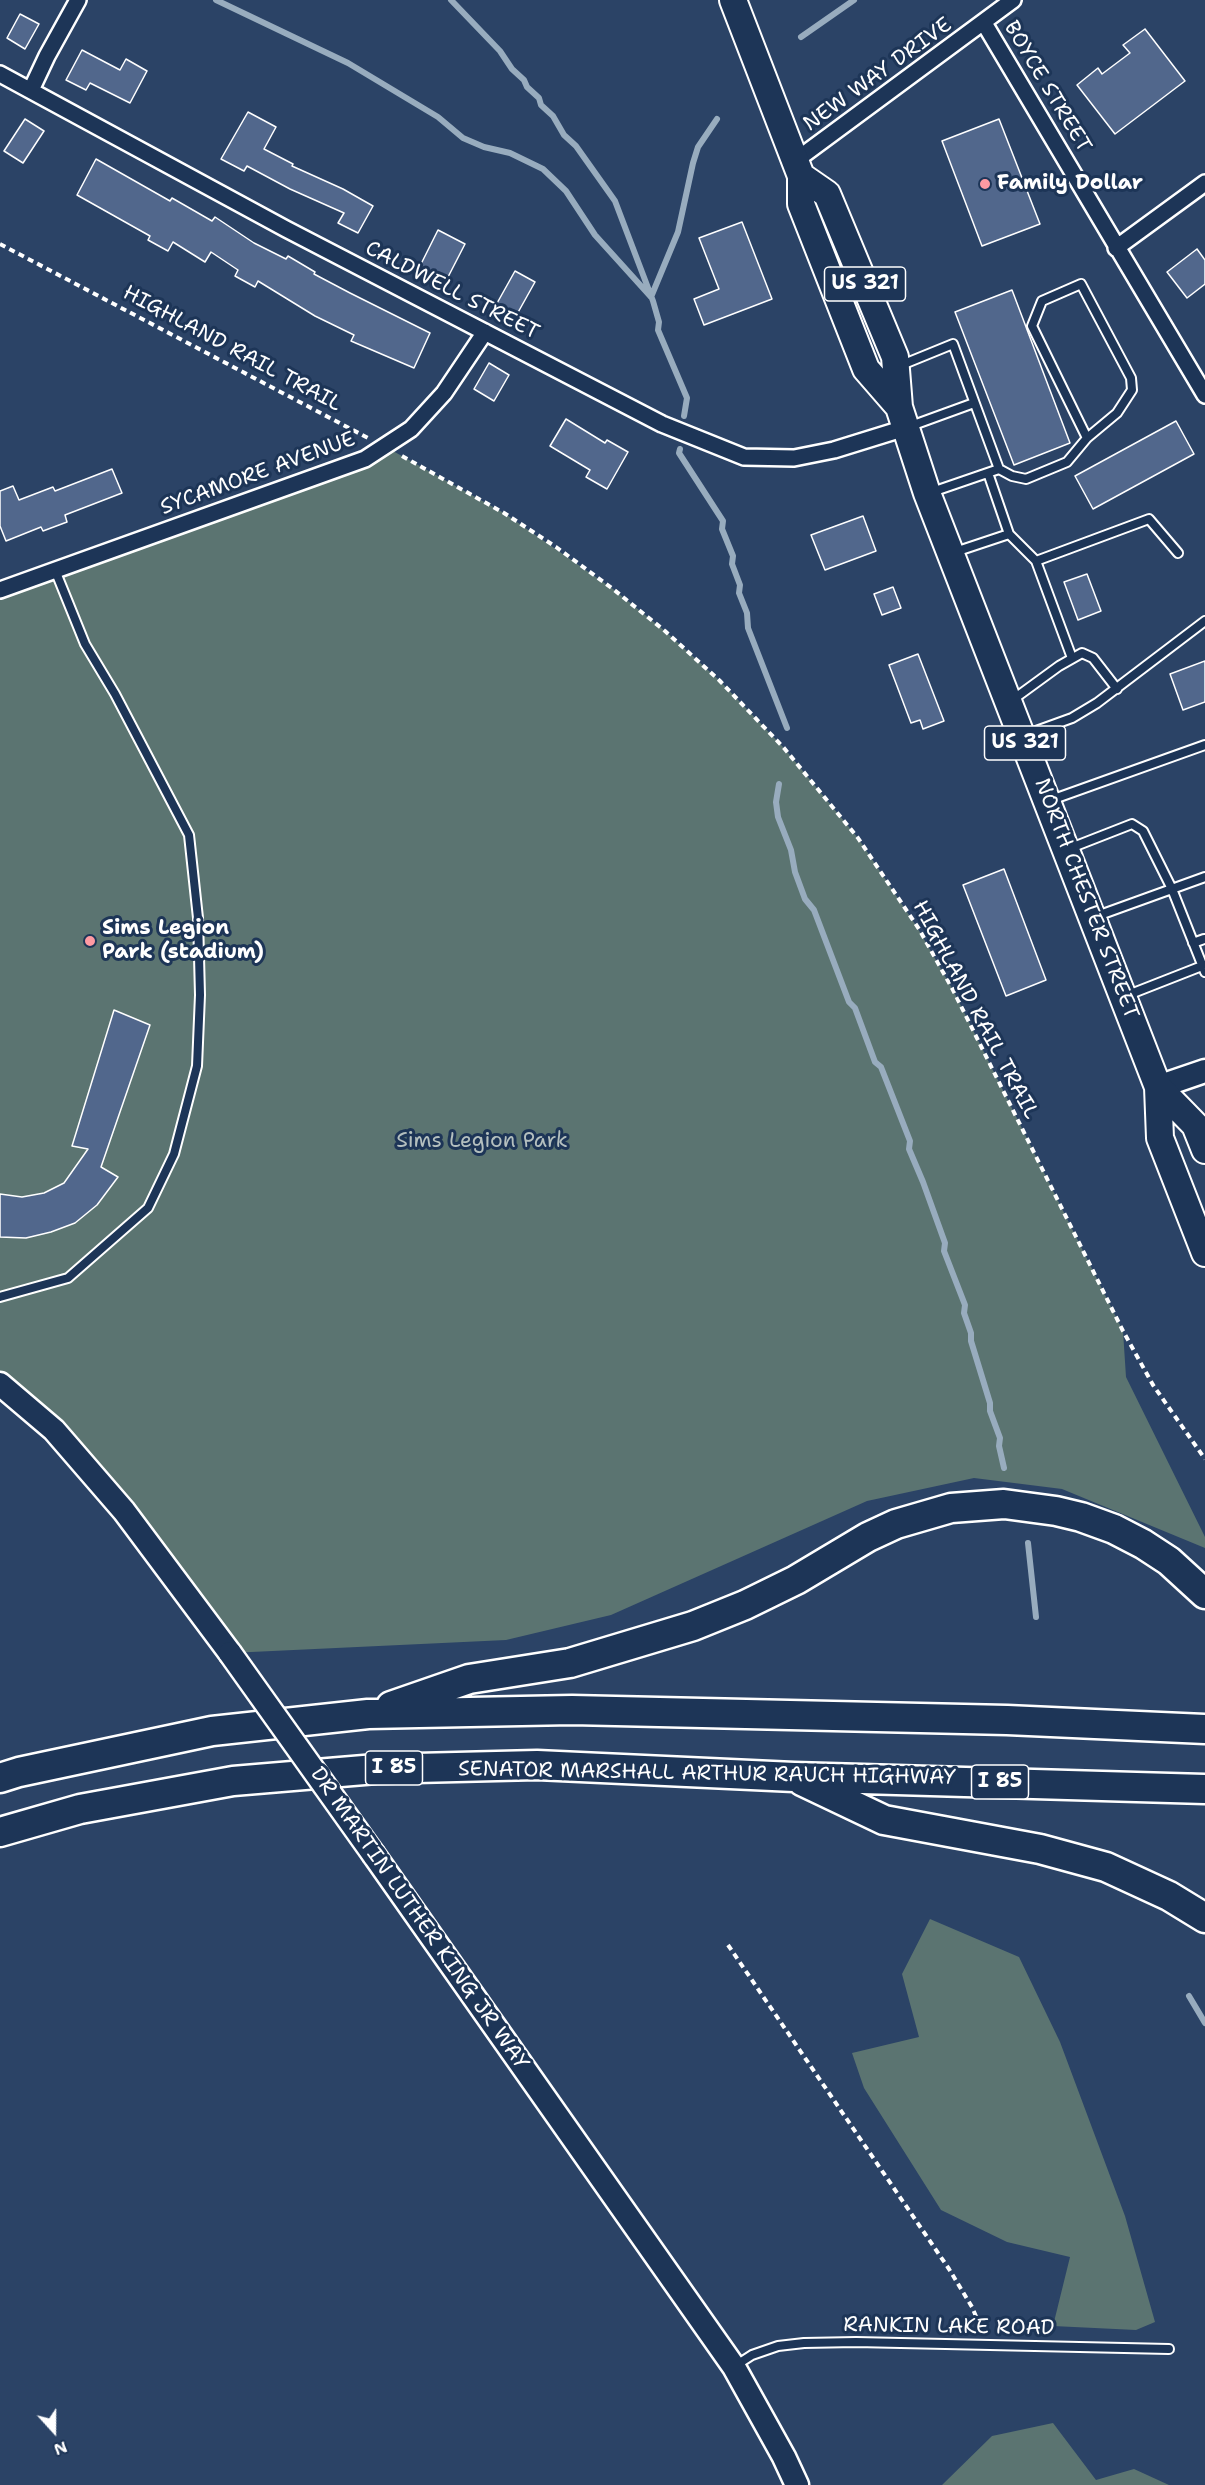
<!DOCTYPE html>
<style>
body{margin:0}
#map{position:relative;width:1205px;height:2485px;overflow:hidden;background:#2b4366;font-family:"Shantell Sans",sans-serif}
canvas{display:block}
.north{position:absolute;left:24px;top:2401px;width:60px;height:60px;-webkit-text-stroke:4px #1d3557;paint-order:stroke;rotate:159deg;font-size:16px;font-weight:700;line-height:24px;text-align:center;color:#fff}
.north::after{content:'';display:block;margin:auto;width:21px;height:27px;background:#fff;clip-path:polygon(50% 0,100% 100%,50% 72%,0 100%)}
</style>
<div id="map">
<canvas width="1205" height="2485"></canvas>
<div class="north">N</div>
</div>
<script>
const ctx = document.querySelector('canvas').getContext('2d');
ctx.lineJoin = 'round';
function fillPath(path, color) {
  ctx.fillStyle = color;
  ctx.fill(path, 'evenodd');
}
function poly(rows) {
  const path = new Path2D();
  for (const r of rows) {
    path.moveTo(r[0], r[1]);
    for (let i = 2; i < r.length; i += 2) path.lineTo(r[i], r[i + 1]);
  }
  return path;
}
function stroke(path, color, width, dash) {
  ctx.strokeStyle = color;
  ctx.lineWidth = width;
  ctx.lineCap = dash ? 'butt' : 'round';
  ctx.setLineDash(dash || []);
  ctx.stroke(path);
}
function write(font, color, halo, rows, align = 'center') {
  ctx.font = font + ' "Shantell Sans",sans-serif';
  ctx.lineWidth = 6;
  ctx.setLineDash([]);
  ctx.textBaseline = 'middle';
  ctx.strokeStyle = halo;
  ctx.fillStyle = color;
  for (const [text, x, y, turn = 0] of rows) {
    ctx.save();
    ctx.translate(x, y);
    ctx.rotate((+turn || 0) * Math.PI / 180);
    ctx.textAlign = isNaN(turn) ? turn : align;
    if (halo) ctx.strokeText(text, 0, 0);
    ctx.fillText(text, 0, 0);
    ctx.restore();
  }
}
fillPath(poly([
 [384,446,504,513,613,589,665,631,720,681,784,748,858,838,917,927,953,990,1123,1331,1126,1377,1205,1537,1205,1548,1062,1489,974,1478,867,1501,611,1615,506,1640,230,1653,180,1585,0,1384,0,590],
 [930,1919,1019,1957,1060,2042,1125,2216,1155,2322,1136,2330,1053,2326,1070,2257,1007,2242,941,2210,864,2088,852,2053,919,2037,902,1974],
 [1053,2423,1096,2480,1134,2469,1169,2485,942,2485,992,2436]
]), '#5b7471');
stroke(poly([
 [216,0,348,63,438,117,463,138,484,147,510,153,543,169,566,191,595,235,651,297],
 [451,0,500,51,512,69,524,80,527,87,539,98,541,105,553,116,564,135,576,146,615,201,653,301,659,322,658,330,687,398,684,416],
 [801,37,854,0],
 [651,297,678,232,693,163,698,147,717,119],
 [680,449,679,453,723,521,722,529,733,556,732,564,740,585,739,593,747,613,748,628,787,728],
 [779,784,776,802,778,817,791,850,795,872,805,899,814,910,849,1002,855,1008,875,1062,881,1067,910,1141,909,1149,923,1182,945,1243,944,1251,965,1305,964,1313,971,1333,971,1341,990,1403,990,1411,1000,1438,999,1446,1004,1468],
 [1028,1543,1036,1617],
 [1189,1996,1205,2023]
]), '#98acbe', 6);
const building = poly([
 [20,14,39,24,25,49,7,38,20,14],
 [1145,29,1185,81,1115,134,1077,85,1098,68,1102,74,1130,53,1123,45,1145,29],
 [82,50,120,70,126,59,147,71,130,103,90,83,86,90,66,80,82,50],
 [248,112,276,127,264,149,293,164,292,166,343,189,373,206,358,233,338,223,344,213,290,189,247,166,244,171,221,159,248,112],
 [25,119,44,131,23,163,4,151,25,119],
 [999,119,1040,224,982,246,942,141,999,119],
 [96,159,170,201,172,198,212,221,215,217,254,243,286,259,288,256,315,272,314,274,350,293,430,333,414,368,351,341,354,335,315,316,258,281,255,287,235,276,238,270,211,252,205,262,173,242,168,251,148,240,150,236,77,195,96,159],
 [742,222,772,299,704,325,694,299,719,289,699,238,742,222],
 [438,230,465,244,447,279,420,266,438,230],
 [1197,249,1205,260,1205,284,1187,298,1167,272,1197,249],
 [515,271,535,282,516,316,496,305,515,271],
 [1012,290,1070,443,1014,465,955,312,1012,290],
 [489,363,509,375,494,401,474,389,489,363],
 [566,419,605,443,607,440,628,452,607,489,586,477,590,470,550,446,566,419],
 [1176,421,1194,454,1093,509,1075,476,1176,421],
 [112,469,122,493,65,515,67,522,43,531,41,527,6,541,0,526,0,491,13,486,19,500,53,487,55,491,112,469],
 [863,516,876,551,825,570,811,535,863,516],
 [1087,574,1101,611,1078,620,1064,582,1087,574],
 [893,587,901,608,882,615,874,594,893,587],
 [918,654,944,721,923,729,920,720,911,723,889,665,918,654],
 [1205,661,1205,702,1183,710,1170,674,1205,661],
 [1004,869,1046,980,1006,996,963,885,1004,869],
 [114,1010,150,1025,101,1167,118,1177,97,1205,75,1223,51,1232,26,1238,0,1237,0,1194,22,1197,44,1193,64,1183,88,1149,72,1146,114,1010]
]);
fillPath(building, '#51678c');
stroke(building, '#fff', 1.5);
const lane = poly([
 [899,366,953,344,999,469,932,492],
 [908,427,974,403],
 [999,469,1012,476,1026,479,1067,462,1087,438,1117,413,1132,390,1131,378,1081,284,1042,301,1032,326,1087,438],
 [988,473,1009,534],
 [955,552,1009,534,1036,561,1072,658],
 [1036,561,1149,519,1178,553],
 [1011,701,1059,666,1082,653,1093,658,1117,689],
 [1025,735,1072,718,1097,703,1205,621],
 [1051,800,1205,745],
 [1068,849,1132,824,1143,831,1172,889,1205,972],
 [1097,916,1205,877],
 [1193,943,1204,939],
 [1128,995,1202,966],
 [0,1297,68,1278,148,1208,174,1154,197,1066,200,995,198,918,189,835,115,694,85,644,55,570],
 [735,2366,752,2355,778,2346,804,2343,856,2342,1169,2349]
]);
const street = poly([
 [984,23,1205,395],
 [0,74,286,229,662,424,744,457,794,458,834,450,905,428],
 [31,90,47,56,78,0],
 [795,161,1013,0],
 [1116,248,1205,183],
 [0,590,365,459,411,429,444,393,485,332]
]);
const secondary = poly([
 [1158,1087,1205,1071],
 [0,1384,54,1430,124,1511,230,1653],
 [374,1855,734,2367,784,2457,797,2485]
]);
const primary = poly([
 [733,0,801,176,801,204,866,369,899,407],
 [801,176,827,194,895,357,899,407,927,493,1158,1087,1160,1138,1205,1253],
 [1158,1087,1195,1125,1205,1150]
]);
const highway = poly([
 [391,1706,469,1679,570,1663,693,1626,745,1605,796,1580,868,1537,896,1524,951,1508,1004,1504,1056,1511,1081,1517,1114,1529,1143,1544,1169,1561,1205,1594],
 [0,1778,19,1772,212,1731,368,1714,572,1710,1007,1720,1205,1729],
 [802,1781,884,1820,1040,1849,1106,1867,1169,1896,1205,1918],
 [0,1832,80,1809,233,1781,376,1769,537,1765,794,1777,1205,1789]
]);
stroke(lane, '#fff', 12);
stroke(street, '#fff', 20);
stroke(secondary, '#fff', 27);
stroke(primary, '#fff', 30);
stroke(highway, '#fff', 33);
stroke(poly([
 [0,244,368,438],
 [402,456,504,513,556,547,613,589,665,631,720,681,784,748,858,838,919,929,953,990,1123,1331,1153,1385,1205,1459],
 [728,1945,949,2269,972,2307,983,2333]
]), '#fff', 4, [6, 4.5]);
stroke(lane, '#1d3557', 8);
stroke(street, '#1d3557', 15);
stroke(secondary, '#1d3557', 22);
stroke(primary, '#1d3557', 26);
stroke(highway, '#1d3557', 28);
const secondaryBridge = poly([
 [230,1653,374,1855]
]);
stroke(secondaryBridge, '#fff', 27, []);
stroke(secondaryBridge, '#1d3557', 22);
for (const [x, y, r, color] of [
 [985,184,6,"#ff9aa2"],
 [90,941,6,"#ff9aa2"]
]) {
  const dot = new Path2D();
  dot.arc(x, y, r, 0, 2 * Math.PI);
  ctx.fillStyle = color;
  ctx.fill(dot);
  stroke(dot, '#1d3557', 2);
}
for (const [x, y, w] of [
 [865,284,81],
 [1025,743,81],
 [394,1768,57],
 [1000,1782,57]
]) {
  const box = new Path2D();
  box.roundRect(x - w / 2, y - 17, w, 34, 4.5);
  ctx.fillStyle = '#1d3557';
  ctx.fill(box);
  stroke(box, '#fff', 1.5);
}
write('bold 20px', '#fff', null, [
 ["US 321",865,284],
 ["US 321",1025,743],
 ["I 85",394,1768],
 ["I 85",1000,1782]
]);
write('21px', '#fff', '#1d3557', [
 ["NEW WAY DRIVE",878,75,-36],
 ["BOYCE STREET",1047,87,59],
 ["CALDWELL STREET",452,291,27],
 ["HIGHLAND RAIL TRAIL",232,349,28],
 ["SYCAMORE AVENUE",258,474,-20],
 ["NORTH CHESTER STREET",1086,899,69],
 ["HIGHLAND RAIL TRAIL",975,1010,62],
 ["SENATOR MARSHALL ARTHUR RAUCH HIGHWAY",707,1774,1],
 ["DR MARTIN LUTHER KING JR WAY",419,1919,55],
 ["RANKIN LAKE ROAD",949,2327,1]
]);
write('bold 21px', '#fff', '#1d3557', [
 ["Family Dollar",997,184],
 ["Sims Legion",102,929],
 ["Park (stadium)",102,953]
], 'left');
write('21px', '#b5c0bf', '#1d3557', [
 ["Sims Legion Park",482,1142]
]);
</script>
